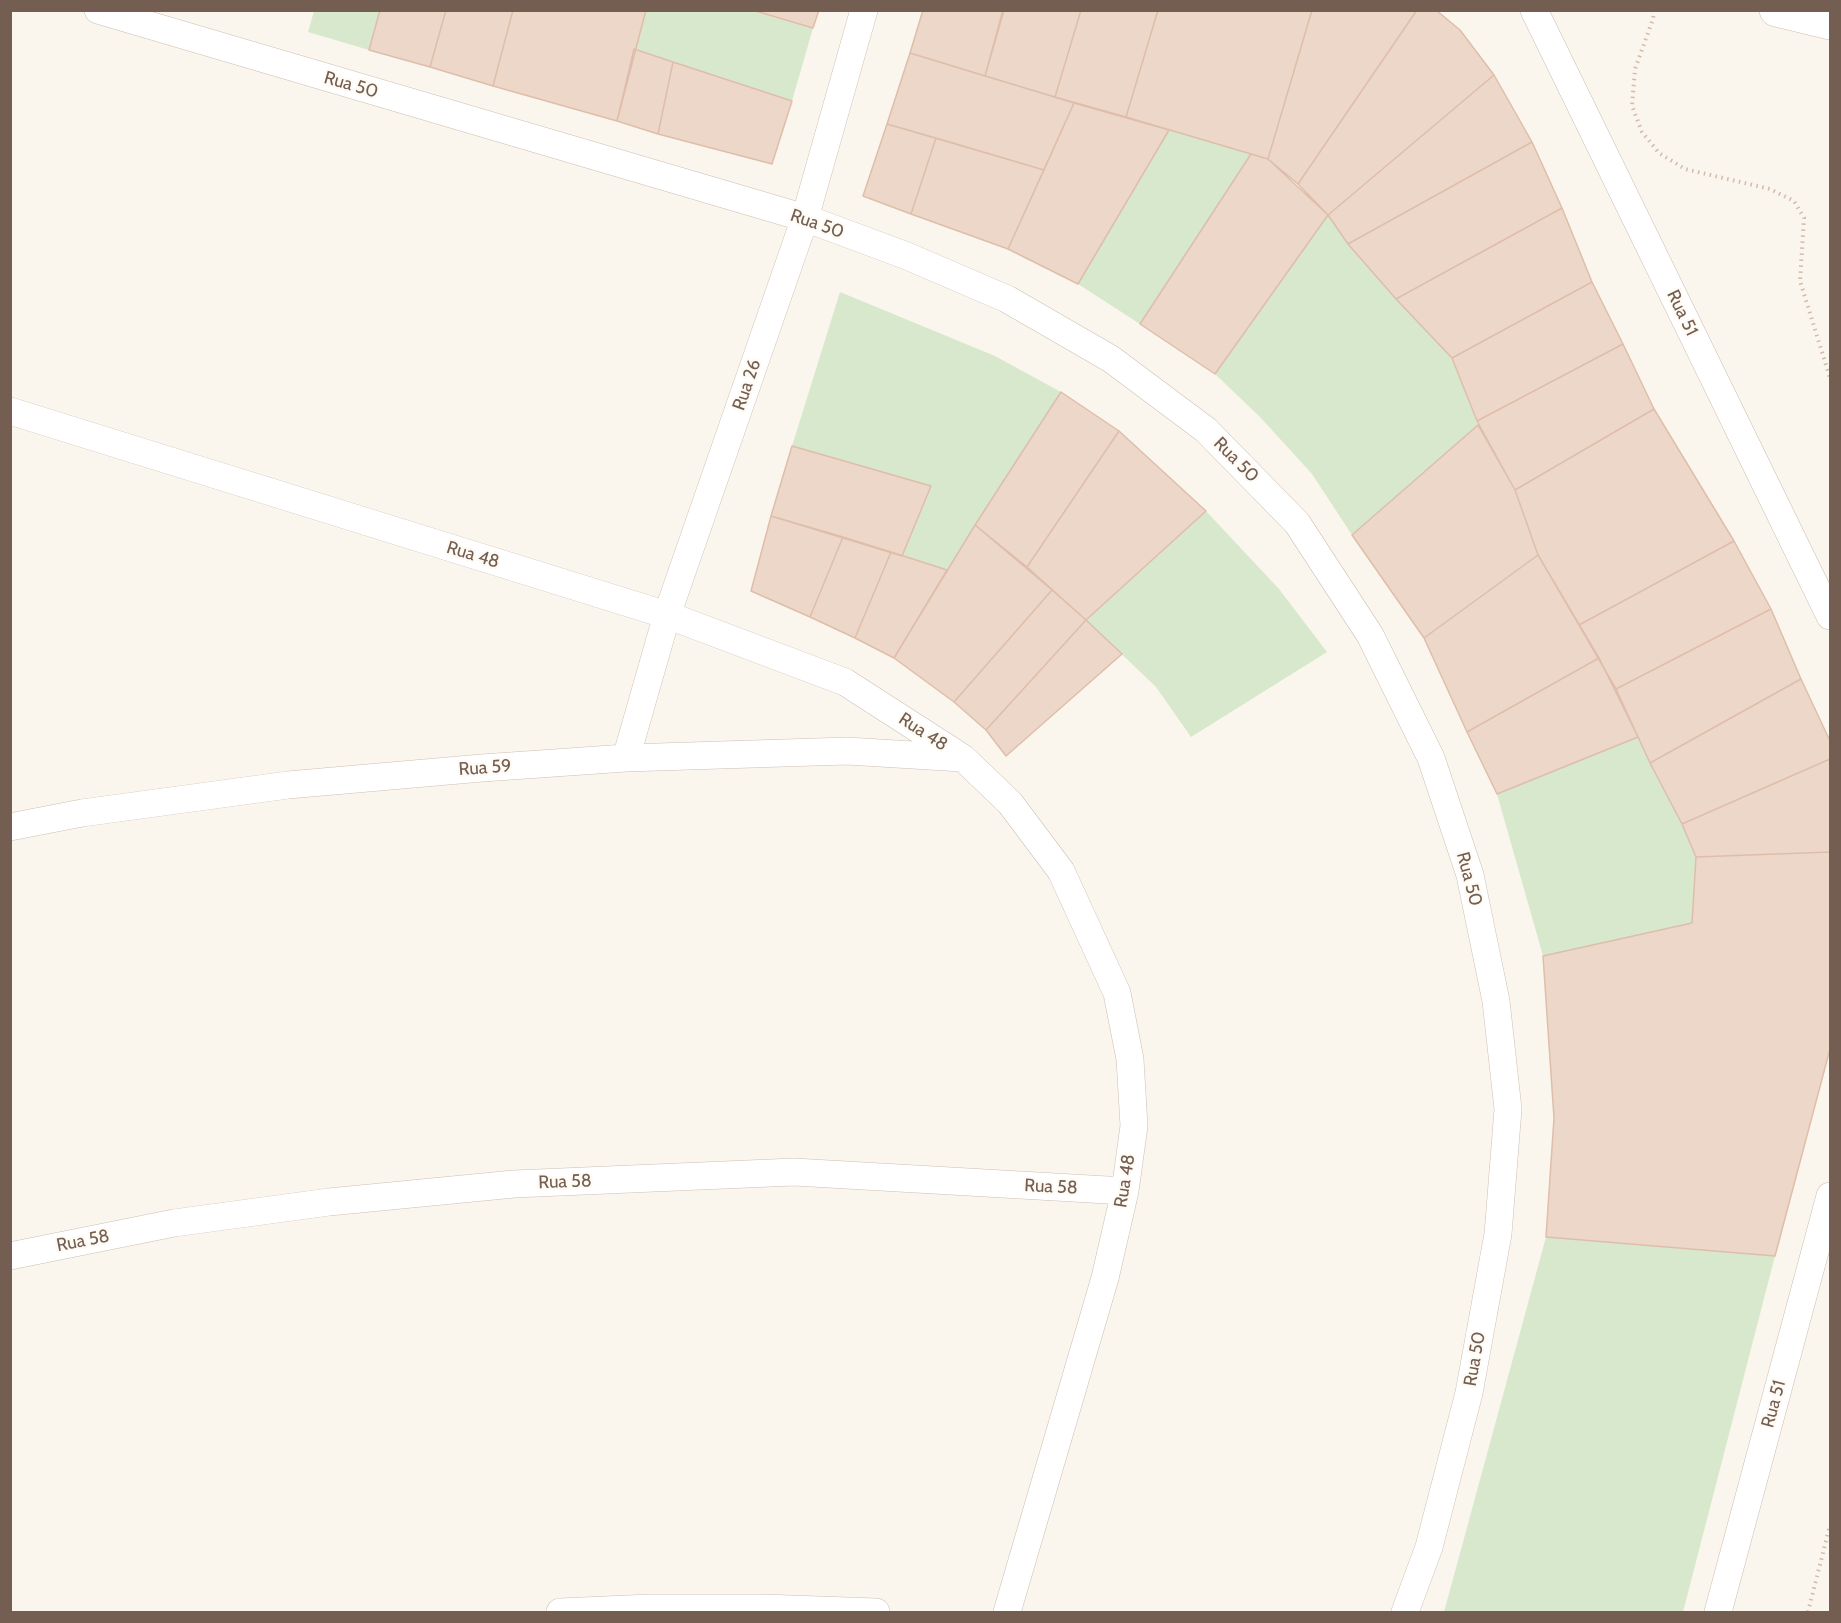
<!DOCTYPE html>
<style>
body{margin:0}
#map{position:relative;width:1841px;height:1623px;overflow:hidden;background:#fbf6ed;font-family:Cabin,sans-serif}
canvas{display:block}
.frame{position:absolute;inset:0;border:12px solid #745e52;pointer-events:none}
</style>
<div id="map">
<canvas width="1841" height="1623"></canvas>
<div class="frame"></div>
</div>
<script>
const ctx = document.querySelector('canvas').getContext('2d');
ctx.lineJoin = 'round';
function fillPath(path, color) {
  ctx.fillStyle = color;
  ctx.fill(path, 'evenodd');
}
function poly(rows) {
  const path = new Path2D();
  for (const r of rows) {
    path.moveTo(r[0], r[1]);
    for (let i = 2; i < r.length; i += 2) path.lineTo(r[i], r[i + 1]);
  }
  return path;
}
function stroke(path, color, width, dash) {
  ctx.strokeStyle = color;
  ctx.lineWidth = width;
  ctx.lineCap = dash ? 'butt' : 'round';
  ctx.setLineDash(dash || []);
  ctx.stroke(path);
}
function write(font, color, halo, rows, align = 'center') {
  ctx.font = font + ' Cabin,sans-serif';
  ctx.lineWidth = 4.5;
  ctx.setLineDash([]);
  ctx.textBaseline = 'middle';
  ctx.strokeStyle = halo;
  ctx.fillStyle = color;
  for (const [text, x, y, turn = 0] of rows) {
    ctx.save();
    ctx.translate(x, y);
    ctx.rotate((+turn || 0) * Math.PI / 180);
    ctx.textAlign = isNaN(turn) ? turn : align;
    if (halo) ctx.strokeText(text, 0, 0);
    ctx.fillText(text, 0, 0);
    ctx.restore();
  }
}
fillPath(poly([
 [314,11,380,11,369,50,308,32],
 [646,11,752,11,813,28,792,101,635,49],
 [1169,130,1251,154,1140,324,1078,284],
 [1328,215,1348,244,1452,358,1478,425,1352,535,1312,474,1260,417,1215,374],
 [840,292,995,356,1061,392,947,570,902,556,931,486,792,446],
 [1206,511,1279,589,1327,652,1191,737,1156,687,1086,620],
 [1638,737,1682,824,1696,857,1692,923,1543,956,1497,794],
 [1546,1237,1775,1256,1683,1612,1444,1612]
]), '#d7e8cc');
const building = poly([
 [380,10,446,10,430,67,369,50,380,10],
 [446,10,513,10,493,86,430,67,446,10],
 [513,10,646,10,617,121,493,86,513,10],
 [752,10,819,10,813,28,752,10],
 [923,10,1003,10,985,76,910,53,923,10],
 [1004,10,1081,10,1055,97,985,76,1004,10],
 [1081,10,1158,10,1126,117,1055,97,1081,10],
 [1158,10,1312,10,1268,159,1126,117,1158,10],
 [1312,10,1417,10,1298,184,1268,159,1312,10],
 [1417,10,1436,10,1460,30,1494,75,1328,215,1298,184,1417,10],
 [634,49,673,62,658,134,617,121,634,49],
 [910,53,1074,103,1044,170,887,124,910,53],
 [673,62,792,101,772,164,658,134,673,62],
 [1494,75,1532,142,1348,244,1328,215,1494,75],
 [1074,103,1169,130,1078,284,1008,249,1074,103],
 [887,124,936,138,911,214,863,196,887,124],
 [936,138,1044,170,1008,249,911,214,936,138],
 [1532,142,1562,208,1396,299,1348,244,1532,142],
 [1251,154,1268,159,1328,215,1215,374,1140,324,1251,154],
 [1562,208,1592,282,1452,358,1396,299,1562,208],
 [1592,282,1623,344,1477,421,1452,358,1592,282],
 [1623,344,1654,409,1515,490,1477,421,1623,344],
 [1061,392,1119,431,1027,567,975,525,1061,392],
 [1654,409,1734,541,1579,625,1538,555,1515,490,1654,409],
 [1478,425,1515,490,1538,555,1424,638,1352,535,1478,425],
 [1119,431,1206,511,1086,620,1027,567,1119,431],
 [792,446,931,486,902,556,771,516,792,446],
 [771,516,843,537,810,617,751,591,771,516],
 [975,525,1052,590,954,702,894,658,975,525],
 [843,537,891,552,855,638,810,617,843,537],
 [1734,541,1771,609,1616,689,1579,625,1734,541],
 [891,552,947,570,894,658,855,638,891,552],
 [1538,555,1599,658,1467,732,1424,638,1538,555],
 [1052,590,1086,620,986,730,954,702,1052,590],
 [1771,609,1801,679,1650,763,1616,689,1771,609],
 [1086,620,1122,654,1006,756,986,730,1086,620],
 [1599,658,1638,737,1497,794,1467,732,1599,658],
 [1801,679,1830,741,1830,759,1682,824,1650,763,1801,679],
 [1830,759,1830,852,1696,857,1682,824,1830,759],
 [1830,852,1830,1049,1775,1256,1546,1237,1554,1118,1543,956,1692,923,1696,857,1830,852]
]);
fillPath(building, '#edd7c8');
stroke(building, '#debeaa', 1.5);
const street = poly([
 [98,10,805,218,907,256,1007,299,1111,359,1206,430,1297,523,1370,635,1431,758,1470,875,1496,1001,1508,1109,1498,1234,1469,1393,1429,1547,1405,1612],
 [1534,10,1830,616],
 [10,411,667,615,845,682,963,758,1010,803,1061,871,1117,993,1130,1059,1134,1126,1125,1191,1105,1278,1007,1612],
 [626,758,667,615,805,218,864,10],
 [10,827,82,813,288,785,482,768,626,758,847,751,962,758],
 [10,1256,174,1223,329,1202,514,1184,794,1172,1125,1191],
 [560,1612,650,1608,763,1608,876,1612],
 [1718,1612,1830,1196]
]);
const secondary = poly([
 [1776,10,1830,23]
]);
stroke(street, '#cdbeb4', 28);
stroke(secondary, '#cfbfb2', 34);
stroke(poly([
 [1654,10,1653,19,1635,69,1632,106,1642,132,1659,153,1685,169,1770,189,1794,201,1804,218,1800,281,1830,378],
 [1808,1612,1830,1525]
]), '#d3baaa', 4, [1.5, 4.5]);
stroke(street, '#fff', 27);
stroke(secondary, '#fff', 33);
write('18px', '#745e52', '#fefaf4', [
 ["Rua 50",351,85,16],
 ["Rua 50",817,224,19],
 ["Rua 51",1682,313,64],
 ["Rua 26",747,385,-71],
 ["Rua 50",1236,460,45],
 ["Rua 48",473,555,17],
 ["Rua 48",923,732,33],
 ["Rua 59",485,768,-4],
 ["Rua 50",1469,879,75],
 ["Rua 48",1125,1181,-81],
 ["Rua 58",565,1182,-2],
 ["Rua 58",1051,1187,3],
 ["Rua 58",83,1241,-11],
 ["Rua 50",1475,1359,-80],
 ["Rua 51",1774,1404,-75]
]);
</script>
